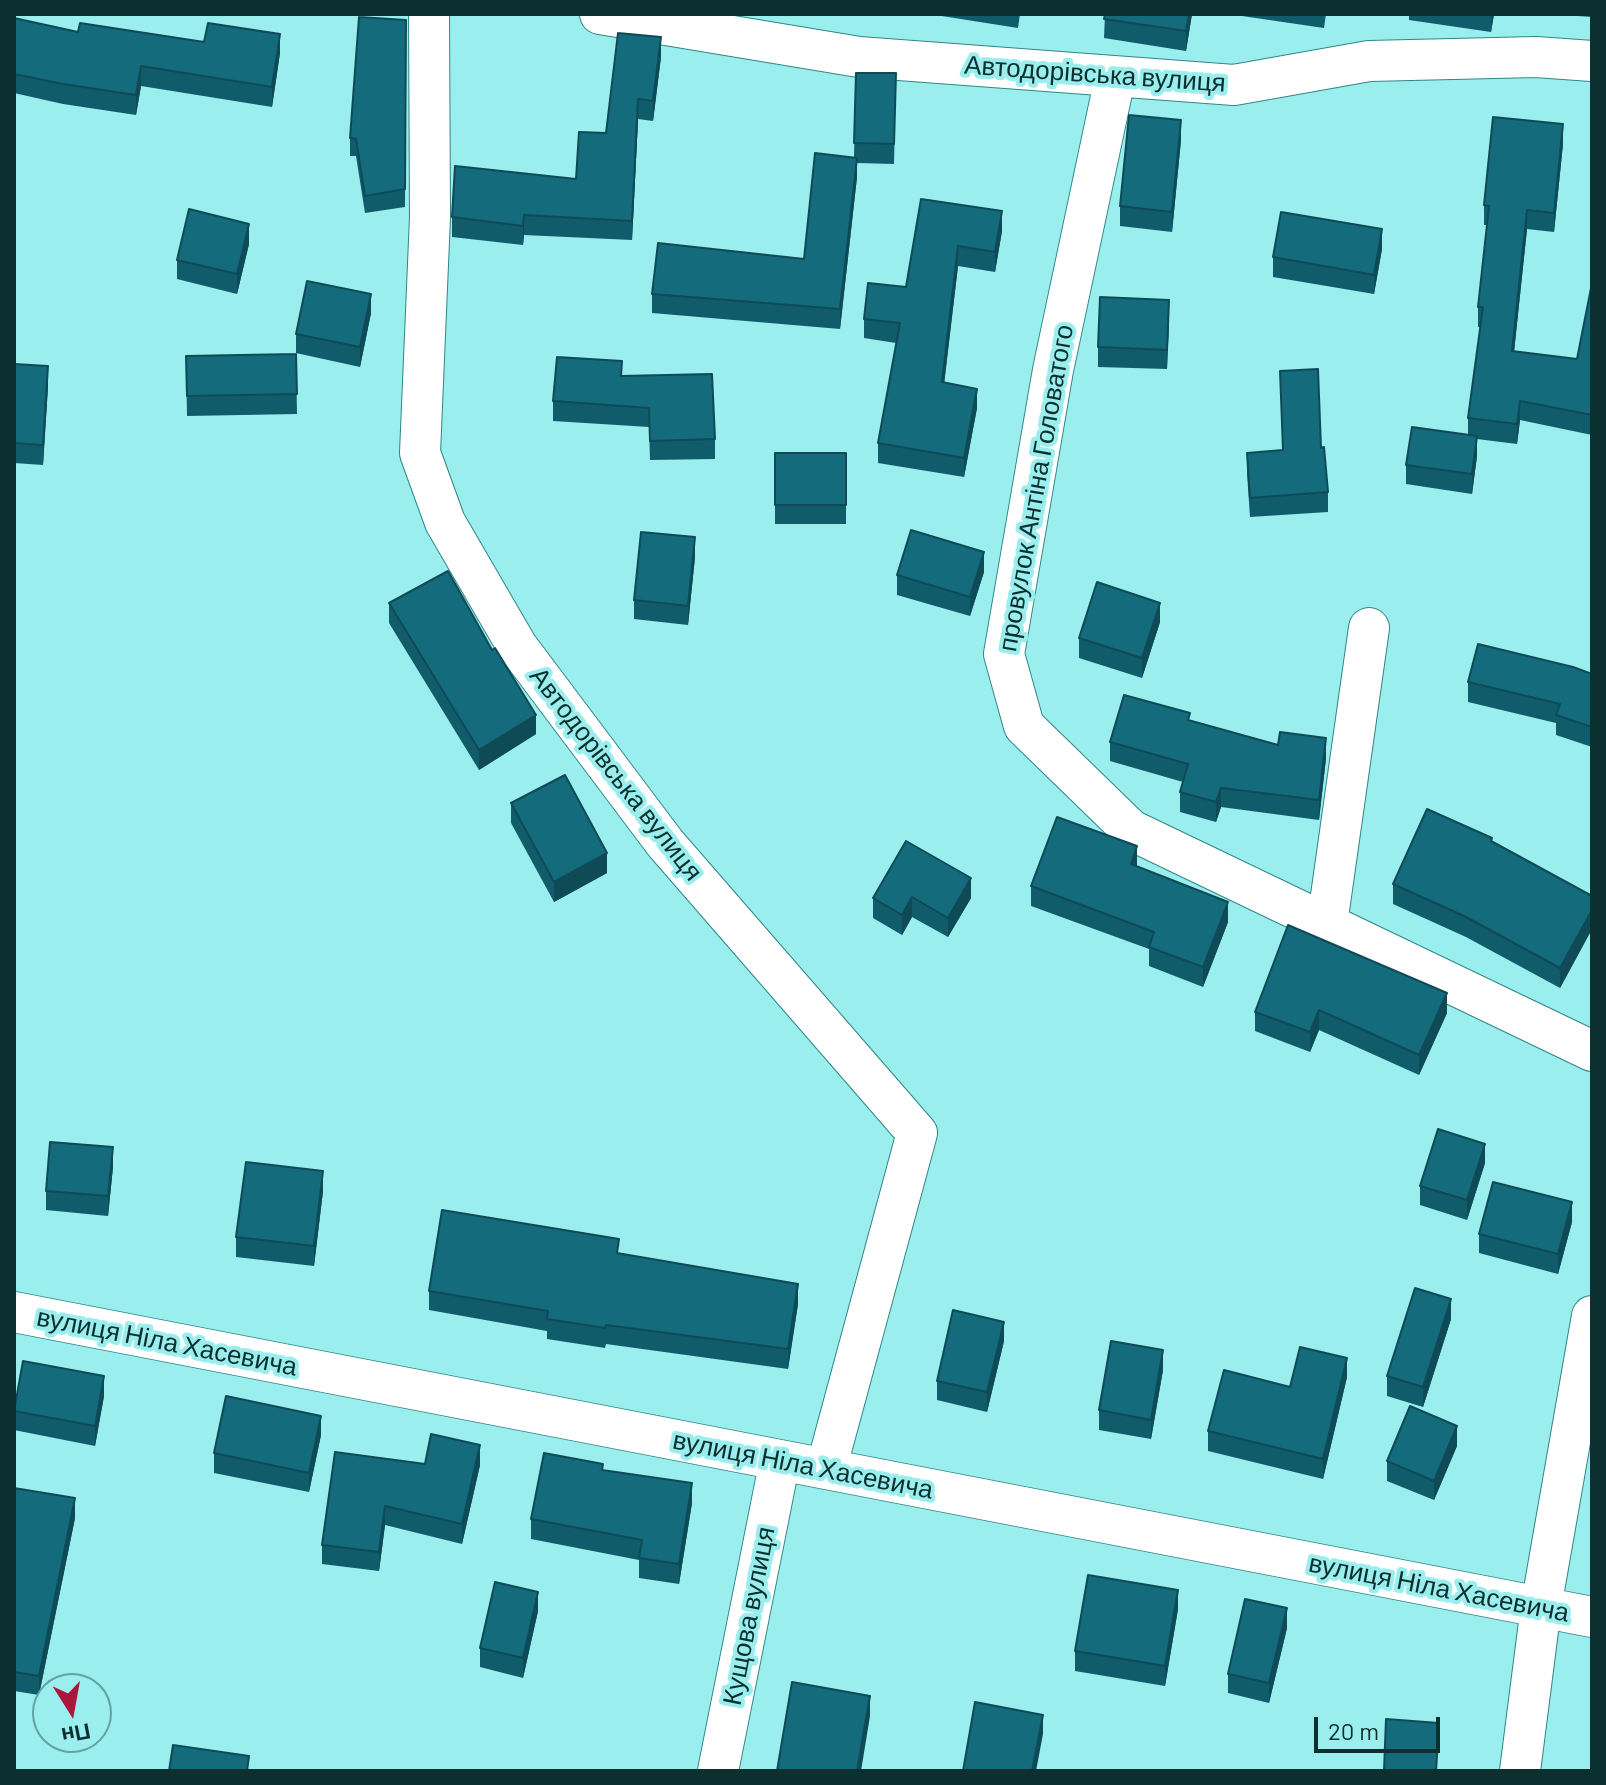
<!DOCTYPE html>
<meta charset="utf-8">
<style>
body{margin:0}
#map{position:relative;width:1606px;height:1785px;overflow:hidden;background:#9beeee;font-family:Barlow,sans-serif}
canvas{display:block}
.frame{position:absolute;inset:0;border:16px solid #0c3030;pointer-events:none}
.north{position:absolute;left:32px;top:1673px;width:80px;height:80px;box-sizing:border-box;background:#9beeee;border:2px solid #62a2a2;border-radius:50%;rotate:169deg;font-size:22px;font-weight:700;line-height:32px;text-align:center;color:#0c3030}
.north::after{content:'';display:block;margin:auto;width:28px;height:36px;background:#ab163a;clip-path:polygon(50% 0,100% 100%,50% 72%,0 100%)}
.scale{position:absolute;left:1314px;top:1717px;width:126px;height:36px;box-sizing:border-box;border:4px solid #0c3030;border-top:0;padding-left:10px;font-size:24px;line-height:28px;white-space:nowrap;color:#0c3030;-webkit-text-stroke:6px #9beeee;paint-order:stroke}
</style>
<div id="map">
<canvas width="1606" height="1785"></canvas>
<div class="frame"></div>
<div class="north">Пн</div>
<div class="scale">20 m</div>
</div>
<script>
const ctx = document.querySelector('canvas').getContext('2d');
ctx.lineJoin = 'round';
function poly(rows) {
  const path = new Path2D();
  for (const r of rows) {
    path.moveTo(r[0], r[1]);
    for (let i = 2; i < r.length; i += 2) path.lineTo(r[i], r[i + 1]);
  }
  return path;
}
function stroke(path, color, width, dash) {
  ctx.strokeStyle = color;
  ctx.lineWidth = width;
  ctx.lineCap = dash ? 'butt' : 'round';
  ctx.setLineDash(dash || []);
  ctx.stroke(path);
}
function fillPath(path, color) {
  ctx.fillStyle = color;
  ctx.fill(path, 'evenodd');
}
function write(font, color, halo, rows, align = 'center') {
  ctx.font = font + ' Barlow,sans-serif';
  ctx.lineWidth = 8;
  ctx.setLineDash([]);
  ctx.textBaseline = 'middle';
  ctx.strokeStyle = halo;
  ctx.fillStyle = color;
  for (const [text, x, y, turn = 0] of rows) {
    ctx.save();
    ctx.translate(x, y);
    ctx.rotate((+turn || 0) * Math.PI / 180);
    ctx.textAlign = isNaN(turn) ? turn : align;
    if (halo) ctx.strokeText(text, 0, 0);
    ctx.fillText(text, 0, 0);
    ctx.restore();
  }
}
const minor = poly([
 [429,14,430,217,420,453,445,522,517,646,665,843,917,1133,826,1469],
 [600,14,859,57,1234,85,1369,61,1536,57,1592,61],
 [1115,78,1053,370,1004,654,1024,726,1131,830,1592,1051],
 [1327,924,1369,628],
 [14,1312,1592,1617],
 [718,1771,780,1460],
 [1520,1771,1541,1607,1592,1316]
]);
stroke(minor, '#318687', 42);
stroke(minor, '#fff', 40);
fillPath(poly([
 [929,14,1020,14,1018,28],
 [1105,14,1192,14,1186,51,1104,38],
 [1242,14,1326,14,1324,28,1242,16],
 [1409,14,1494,14,1491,32,1409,20],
 [1548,14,1592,14,1592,17],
 [14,18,78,32,280,53,272,107,141,86,136,115,63,104,14,93],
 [406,20,405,207,365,213,356,156,350,156,350,138],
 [661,57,653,121,638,119,632,240,524,235,523,245,452,237,452,217,576,179,606,133],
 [856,73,896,73,894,164,857,163,857,177,840,329,652,313,652,294,804,259,854,157],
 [1181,140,1172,232,1120,226,1120,206],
 [1563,144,1554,232,1527,229,1514,352,1577,359,1592,283,1592,435,1520,420,1517,444,1477,439,1477,456,1472,494,1406,484,1406,465,1468,435,1468,418,1480,327,1478,327,1478,307,1487,225,1484,225,1484,205],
 [921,199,1002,231,995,272,958,266,944,383,977,408,964,477,878,463,878,443,896,343,864,338,864,319,906,287],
 [249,244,237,294,177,279,177,260],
 [1382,249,1374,294,1273,277,1273,257],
 [371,313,360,367,296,353,296,334],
 [1169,320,1167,369,1098,367,1098,347],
 [296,354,297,414,187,416,186,356],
 [14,364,48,386,43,465,14,463],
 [1280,371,1328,492,1328,512,1250,517,1247,473,1247,453,1283,451],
 [622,376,715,439,715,459,650,460,649,427,553,421,553,401],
 [775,453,846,453,846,524,775,524],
 [695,557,688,625,634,619,634,600],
 [984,572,970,616,897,595,897,575],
 [389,603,536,734,479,770,389,623],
 [1160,622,1142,678,1079,658,1079,638],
 [1592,674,1592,747,1556,735,1556,723,1468,702,1468,682],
 [1190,720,1326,758,1319,820,1221,807,1216,822,1180,812,1180,792,1183,782,1110,761,1110,742],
 [511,803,607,873,554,902,511,823],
 [1492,842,1592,896,1592,929,1560,988,1466,937,1393,904,1393,884],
 [1137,867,1228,922,1203,987,1149,966,1149,949,1031,906,1031,886],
 [873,898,971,898,948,937,912,917,902,935,873,918],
 [1288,925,1447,1013,1419,1075,1319,1030,1310,1052,1255,1031,1255,1012],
 [1485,1163,1467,1220,1420,1205,1420,1186],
 [113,1167,108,1216,46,1210,46,1191],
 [323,1191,314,1266,236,1257,236,1237],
 [1572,1222,1558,1274,1479,1253,1479,1234],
 [619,1253,798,1304,788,1369,606,1344,605,1348,547,1339,547,1331,429,1310,429,1291],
 [1451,1319,1423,1407,1387,1396,1387,1376],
 [1004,1341,987,1412,937,1400,937,1381],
 [1163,1370,1151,1439,1099,1430,1099,1410],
 [1347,1377,1323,1479,1208,1451,1208,1431],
 [104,1396,95,1446,14,1430,14,1410],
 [321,1435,309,1492,214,1473,214,1453],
 [1457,1446,1434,1500,1387,1481,1387,1461],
 [425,1464,480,1465,462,1544,385,1525,379,1571,322,1564,322,1545],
 [603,1470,692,1503,679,1584,639,1578,639,1560,531,1539,531,1519],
 [14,1488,75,1518,39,1695,14,1691],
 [1178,1609,1165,1686,1075,1671,1075,1651],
 [538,1611,523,1678,480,1667,480,1648],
 [1287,1628,1269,1703,1228,1693,1228,1674]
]), '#115c6b');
fillPath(poly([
 [1189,14,1192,14,1186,51,1186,31],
 [1491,14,1494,14,1491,32],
 [280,34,280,53,272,107,272,87],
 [661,37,661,57,653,121,653,101],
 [141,66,141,86,136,115,136,95],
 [638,99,638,119,632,240,632,221],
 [1181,120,1181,140,1172,232,1172,212],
 [1563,124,1563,144,1554,232,1554,213],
 [857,158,857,177,840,329,840,309],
 [1527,210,1527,229,1512,371,1512,351],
 [1002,211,1002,231,995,272,995,252],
 [524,215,524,235,523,245,523,226],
 [249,224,249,244,237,294,237,274],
 [1382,229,1382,249,1374,294,1374,275],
 [958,246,958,266,942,402,942,382],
 [371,294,371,313,360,367,360,347],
 [1169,300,1169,320,1167,369,1167,350],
 [48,366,48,386,43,465,43,445],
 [977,389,977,408,964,477,964,458],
 [1520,401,1520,420,1517,444,1517,424],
 [1477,436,1477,456,1472,494,1472,474],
 [695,537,695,557,688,625,688,606],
 [984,552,984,572,970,616,970,597],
 [1160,603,1160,622,1142,678,1142,658],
 [536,715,536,734,479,770,479,750],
 [1326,738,1326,758,1319,820,1319,800],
 [1221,788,1221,807,1216,822,1216,802],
 [1137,846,1137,866,1131,884,1131,864],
 [607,853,607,873,554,902,554,882],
 [971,878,971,898,948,937,948,918],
 [912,897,912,917,902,935,902,915],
 [1228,902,1228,922,1203,987,1203,967],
 [1592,910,1592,929,1560,988,1560,968],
 [1447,993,1447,1013,1419,1075,1419,1055],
 [1319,1010,1319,1030,1310,1052,1310,1032],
 [1485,1144,1485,1163,1467,1220,1467,1200],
 [113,1147,113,1167,108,1216,108,1196],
 [323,1171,323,1191,314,1266,314,1246],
 [1572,1202,1572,1222,1558,1274,1558,1254],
 [798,1284,798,1304,788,1369,788,1349],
 [1451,1299,1451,1319,1423,1407,1423,1387],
 [1004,1322,1004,1341,987,1412,987,1392],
 [1163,1350,1163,1370,1151,1439,1151,1420],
 [1347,1358,1347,1377,1323,1479,1323,1459],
 [104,1376,104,1396,95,1446,95,1426],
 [321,1416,321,1435,309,1492,309,1473],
 [1457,1426,1457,1446,1434,1500,1434,1481],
 [480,1445,480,1465,462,1544,462,1524],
 [692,1483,692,1503,679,1584,679,1564],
 [75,1498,75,1518,39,1695,39,1676],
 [385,1506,385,1525,379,1571,379,1552],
 [1178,1590,1178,1609,1165,1686,1165,1666],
 [538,1592,538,1611,523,1678,523,1658],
 [1287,1608,1287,1628,1269,1703,1269,1683],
 [870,1696,870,1716,861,1771,857,1771],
 [1043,1715,1043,1734,1036,1771,1032,1771]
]), '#0e4b57');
const building = poly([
 [1105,14,1189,14,1186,31,1104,19,1105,14],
 [359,17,406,20,405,189,365,196,356,139,350,138,359,17],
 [14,18,78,32,80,23,204,42,208,23,280,34,272,87,141,66,136,95,63,84,14,74,14,18],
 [618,33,661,37,653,101,638,99,632,221,524,215,523,226,452,217,455,166,576,179,579,132,606,133,618,33],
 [856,73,896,73,894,144,854,143,856,73],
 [1129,115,1181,120,1172,212,1120,206,1129,115],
 [1493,117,1563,124,1554,213,1527,210,1512,351,1577,359,1592,283,1592,415,1520,401,1517,424,1468,418,1483,307,1478,307,1489,206,1484,205,1493,117],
 [815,153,857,158,840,309,652,294,658,243,804,259,815,153],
 [921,199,1002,211,995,252,958,246,942,382,977,389,964,458,878,443,900,323,864,319,868,283,906,287,921,199],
 [189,209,249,224,237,274,177,260,189,209],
 [1281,212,1382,229,1374,275,1273,257,1281,212],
 [307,281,371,294,360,347,296,334,307,281],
 [1100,297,1169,300,1167,350,1098,347,1100,297],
 [296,354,297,394,187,396,186,356,296,354],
 [557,357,622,361,621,376,712,374,715,439,650,441,649,408,553,401,557,357],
 [14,364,48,366,43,445,14,443,14,364],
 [1318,369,1321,448,1324,447,1328,492,1250,498,1247,453,1283,450,1280,371,1318,369],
 [1412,427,1477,436,1472,474,1406,465,1412,427],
 [775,453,846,453,846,505,775,505,775,453],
 [911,530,984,552,970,597,897,575,911,530],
 [641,532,695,537,688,606,634,600,641,532],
 [448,571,492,650,495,648,536,715,479,750,389,603,448,571],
 [1097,582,1160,603,1142,658,1079,638,1097,582],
 [1478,644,1573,667,1592,674,1592,727,1556,715,1560,704,1468,682,1478,644],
 [1124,695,1190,713,1188,720,1278,745,1280,732,1326,738,1319,800,1221,788,1216,802,1180,792,1188,764,1110,742,1124,695],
 [565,775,607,853,554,882,511,803,565,775],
 [1427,809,1492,838,1491,841,1592,896,1592,910,1560,968,1466,917,1393,884,1427,809],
 [1057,817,1137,846,1131,864,1228,902,1203,967,1149,947,1154,932,1031,886,1057,817],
 [906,841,971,878,948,918,912,897,902,915,873,898,906,841],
 [1288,925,1447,993,1419,1055,1319,1010,1310,1032,1255,1012,1288,925],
 [1438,1129,1485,1144,1467,1200,1420,1186,1438,1129],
 [50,1142,113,1147,108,1196,46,1191,50,1142],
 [246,1162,323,1171,314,1246,236,1237,246,1162],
 [1493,1182,1572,1202,1558,1254,1479,1234,1493,1182],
 [442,1210,619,1239,617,1253,798,1284,788,1349,606,1325,605,1328,547,1319,548,1311,429,1291,442,1210],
 [1415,1288,1451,1299,1423,1387,1387,1376,1415,1288],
 [953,1310,1004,1322,987,1392,937,1381,953,1310],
 [1111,1341,1163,1350,1151,1420,1099,1410,1111,1341],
 [1300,1347,1347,1358,1323,1459,1208,1431,1224,1370,1290,1387,1300,1347],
 [23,1361,104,1376,95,1426,14,1411,23,1361],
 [226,1396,321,1416,309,1473,214,1453,226,1396],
 [1410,1406,1457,1426,1434,1481,1387,1461,1410,1406],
 [431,1434,480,1445,462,1524,385,1506,379,1552,322,1545,335,1452,425,1464,431,1434],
 [544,1453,603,1464,602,1470,692,1483,679,1564,639,1558,642,1540,531,1519,544,1453],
 [14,1488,75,1498,39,1676,14,1672,14,1488],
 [1088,1575,1178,1590,1165,1666,1075,1651,1088,1575],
 [495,1582,538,1592,523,1658,480,1648,495,1582],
 [1245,1599,1287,1608,1269,1683,1228,1674,1245,1599],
 [792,1682,870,1696,857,1771,777,1771,792,1682],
 [975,1702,1043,1715,1032,1771,963,1771,975,1702],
 [1386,1719,1439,1723,1436,1771,1384,1771,1386,1719],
 [173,1745,249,1756,247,1771,169,1771,173,1745]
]);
fillPath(building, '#146b7c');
stroke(building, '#0e4b57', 2);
write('26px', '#0c3030', '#9beeee', [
 ["Автодорівська вулиця",1095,74,4],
 ["провулок Антіна Головатого",1036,488,-80],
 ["Автодорівська вулиця",616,774,52],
 ["вулиця Ніла Хасевича",167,1342,11],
 ["вулиця Ніла Хасевича",803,1465,11],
 ["вулиця Ніла Хасевича",1439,1588,11],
 ["Кущова вулиця",749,1616,-79]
]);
</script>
